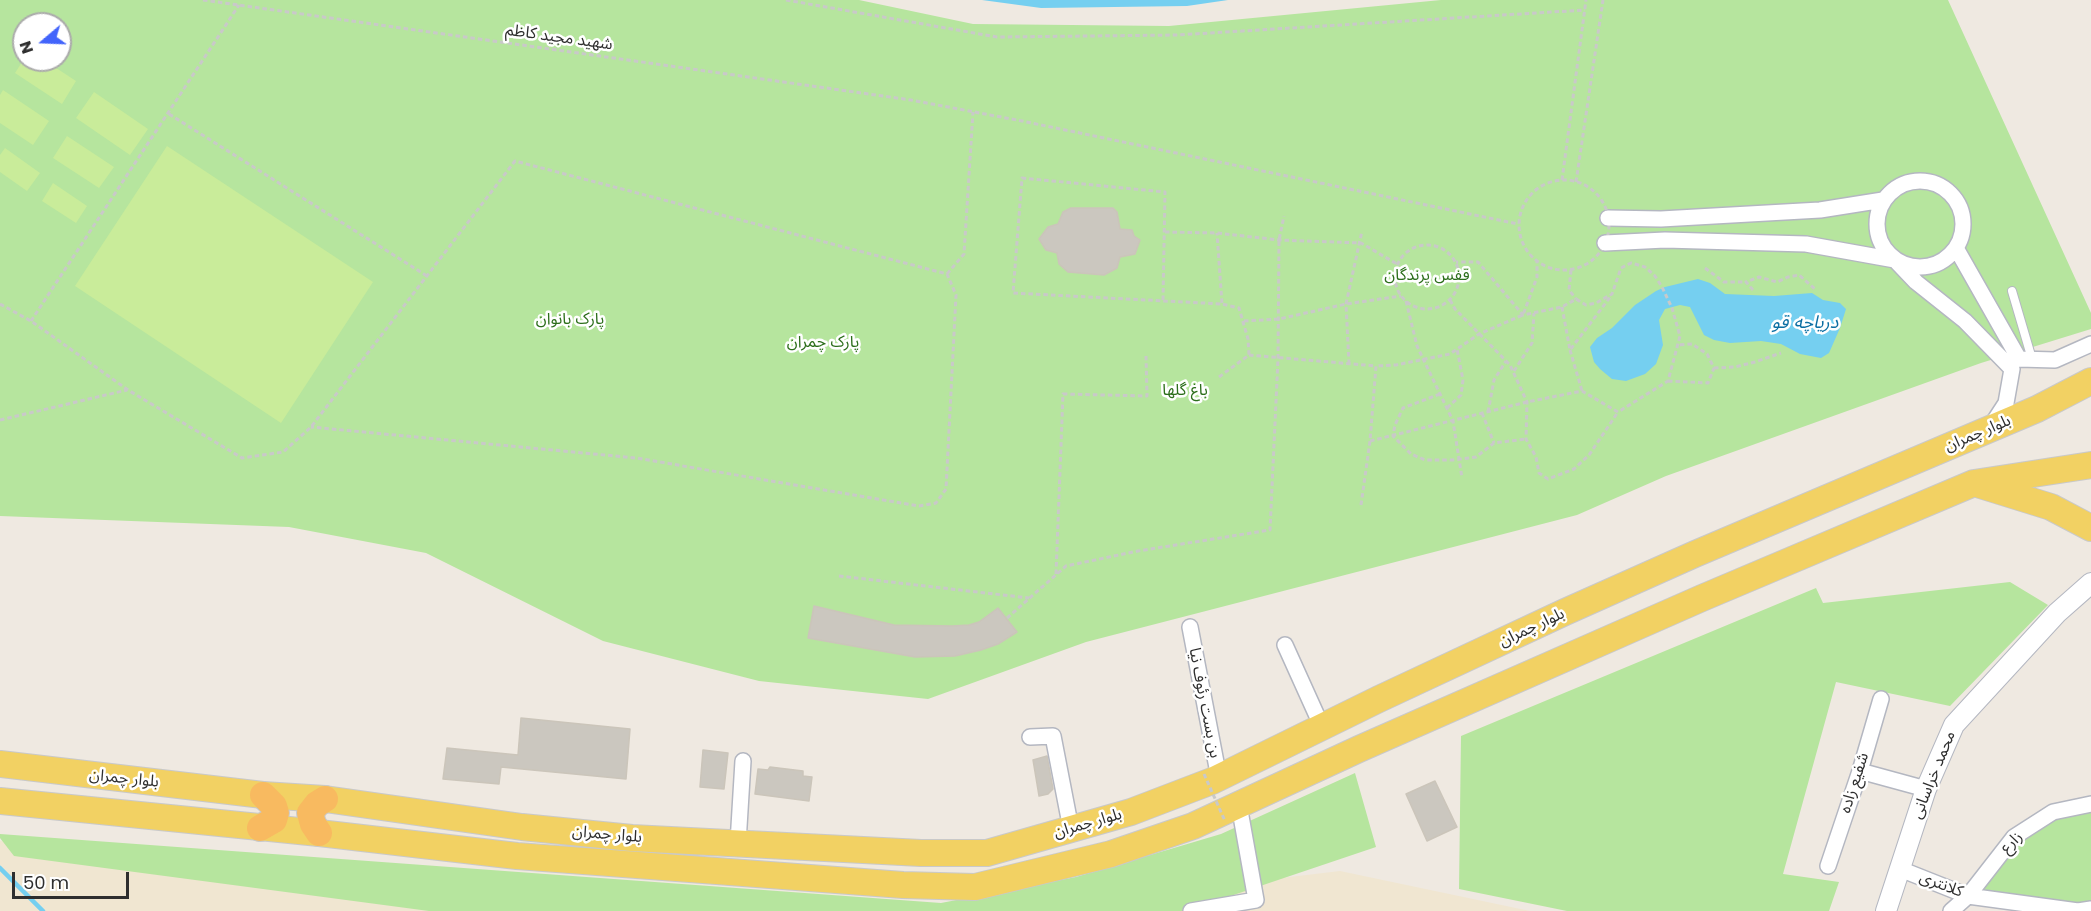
<!DOCTYPE html>
<meta charset="utf-8">
<style>
body{margin:0}
#map{position:relative;width:2091px;height:911px;overflow:hidden;background:#efe9e1;font-family:Poppins,sans-serif}
canvas{display:block}
.north{position:absolute;left:12px;top:12px;width:60px;height:60px;box-sizing:border-box;background:#fff;border:2px solid #ababab;border-radius:50%;rotate:251deg;font-size:16px;font-weight:700;line-height:24px;text-align:center;color:#2e2e2e}
.north::after{content:'';display:block;margin:auto;width:21px;height:27px;background:#4264fb;clip-path:polygon(50% 0,100% 100%,50% 72%,0 100%)}
.scale{position:absolute;left:12px;top:872px;width:117px;height:27px;box-sizing:border-box;border:3px solid #2e2e2e;border-top:0;padding-left:8px;font-size:18px;line-height:21px;white-space:nowrap;color:#2e2e2e;-webkit-text-stroke:4px #fff;paint-order:stroke}
</style>
<div id="map">
<canvas width="2091" height="911"></canvas>
<div class="north">N</div>
<div class="scale">50 m</div>
</div>
<script>
const ctx = document.querySelector('canvas').getContext('2d');
ctx.lineJoin = 'round';
function fillPath(path, color) {
  ctx.fillStyle = color;
  ctx.fill(path, 'evenodd');
}
function poly(rows) {
  const path = new Path2D();
  for (const r of rows) {
    if (r.length === 3) {
      path.moveTo(r[0] + r[2], r[1]);
      path.arc(r[0], r[1], r[2], 0, 2 * Math.PI);
      continue;
    }
    path.moveTo(r[0], r[1]);
    for (let i = 2; i < r.length; i += 2) path.lineTo(r[i], r[i + 1]);
  }
  return path;
}
function stroke(path, color, width, dash) {
  ctx.strokeStyle = color;
  ctx.lineWidth = width;
  ctx.lineCap = dash ? 'butt' : 'round';
  ctx.setLineDash(dash || []);
  ctx.stroke(path);
}
function write(font, color, halo, rows, align = 'center') {
  ctx.font = font + ' Poppins,"Noto Sans Arabic",sans-serif';
  ctx.lineWidth = 5;
  ctx.setLineDash([]);
  ctx.textBaseline = 'middle';
  ctx.strokeStyle = halo;
  ctx.fillStyle = color;
  for (const [text, x, y, turn = 0] of rows) {
    ctx.save();
    ctx.translate(x, y);
    ctx.rotate((+turn || 0) * Math.PI / 180);
    ctx.textAlign = isNaN(turn) ? turn : align;
    if (halo) ctx.strokeText(text, 0, 0);
    ctx.fillText(text, 0, 0);
    ctx.restore();
  }
}
fillPath(poly([
 [0,841,304,866,831,911,0,911],
 [1340,871,1530,911,986,911,1273,879]
]), '#f0e6d1');
fillPath(poly([
 [0,0,859,0,973,24,1169,26,1441,0,1948,0,2091,313,2091,329,1981,363,1666,476,1577,515,1086,642,928,699,759,681,603,641,426,553,289,527,0,516],
 [24,24,60,24,60,60,24,60],
 [2010,582,2048,605,1950,706,1836,682,1783,874,1839,882,1829,911,1567,911,1459,889,1461,736,1816,588,1823,603],
 [1355,773,1376,847,1186,911,429,911,14,856,0,838,0,834,941,903,1076,877,1221,834],
 [2091,804,2091,909,1968,896,2014,837]
]), '#b6e59e');
fillPath(poly([
 [24,59,44,60,76,81,62,104,15,73],
 [3,90,49,121,33,145,0,123,0,95],
 [94,92,148,129,130,155,76,118],
 [67,136,114,167,99,188,53,158],
 [167,146,373,282,281,423,75,286],
 [5,148,40,173,27,191,0,172,0,155],
 [53,183,87,206,76,223,42,201]
]), '#c9ec9a');
fillPath(poly([
 [982,0,1228,0,1187,6,1041,8],
 [1698,279,1710,283,1725,294,1774,296,1812,293,1823,300,1840,303,1846,309,1840,328,1829,353,1821,358,1800,354,1781,344,1761,341,1730,343,1714,340,1704,335,1690,307,1680,305,1665,309,1659,320,1663,345,1656,364,1645,374,1626,381,1612,379,1600,369,1594,362,1590,347,1597,338,1612,328,1635,305,1656,291,1665,287]
]), '#75cff0');
stroke(poly([
 [0,868,43,911]
]), '#75cff0', 4.5);
const building = poly([
 [1071,208,1113,208,1117,212,1120,229,1132,230,1134,236,1140,240,1135,254,1120,257,1117,268,1104,275,1068,272,1059,264,1057,253,1046,250,1039,239,1048,227,1058,224,1063,212,1071,208],
 [814,606,894,625,952,626,969,625,979,622,998,608,1017,632,998,644,981,650,955,656,915,657,808,638,814,606],
 [521,718,630,729,626,779,501,767,499,784,443,779,447,748,518,755,521,718],
 [703,750,728,753,724,789,700,787,703,750],
 [1047,756,1053,789,1048,794,1039,796,1033,760,1047,756],
 [770,767,803,771,803,776,812,777,809,801,755,794,758,769,768,770,770,767],
 [1435,781,1457,827,1427,841,1406,794,1435,781]
]);
fillPath(building, '#cbc7bf');
stroke(building, '#cbc5ba', 1.5);
const service = poly([
 [2012,291,2032,359]
]);
const minor = poly([
 [1920,224,43],
 [1608,218,1661,219,1820,210,1883,200],
 [1605,243,1665,240,1806,244,1895,260,1916,282,1965,321,2012,369,2006,403,1991,426],
 [1956,248,2019,359],
 [2019,359,2055,360,2091,344],
 [1190,627,1219,778],
 [1285,645,1322,727],
 [1030,737,1053,736,1071,829],
 [1860,771,1926,789],
 [738,843,743,761],
 [1828,866,1860,771,1881,699],
 [1900,869,1968,896,2078,911,2091,909],
 [1191,911,1256,900,1239,805],
 [1951,911,1968,896,2014,837,2053,812,2091,804]
]);
const tertiary = poly([
 [1886,911,1926,789,1954,725,2057,613,2091,583]
]);
const primary = poly([
 [1977,484,2051,507,2091,528],
 [0,764,263,795,325,799,522,827,632,838,921,853,987,853,1131,812,1212,781,1379,699,1565,612,1695,554,2037,409,2091,381],
 [0,801,319,833,517,856,903,885,975,887,1111,854,1193,826,1359,749,1702,598,1974,483,2091,465]
]);
const trunk = poly([
 [260,828,274,820,276,813,274,806,263,795],
 [319,833,313,824,310,813,317,804,325,799]
]);
stroke(service, '#b4b7c1', 10);
stroke(minor, '#b4b7c1', 18);
stroke(tertiary, '#b4b7c1', 22);
stroke(primary, '#c9c9c9', 28);
stroke(trunk, '#c9c9c9', 28);
stroke(poly([
 [203,0,911,100,1022,121,1518,224],
 [786,0,997,37,1177,35,1585,10],
 [169,114,427,276],
 [1562,180,1586,0],
 [1564,225,45],
 [1576,182,1603,0],
 [1165,232,1217,233,1279,240,1361,243,1397,264],
 [1427,277,32],
 [1705,268,1724,282,1746,282],
 [1571,270,1569,290,1576,299],
 [947,274,964,254,973,112],
 [1753,290,1746,282,1759,277,1777,282,1788,277,1799,275,1815,289],
 [1163,300,1165,192,1022,178,1013,293,1222,304,1217,233],
 [1450,300,1455,309,1510,365,1527,402,1526,439,1536,457,1539,473,1548,479,1574,469,1589,455,1618,412],
 [1406,301,1417,346,1453,421,1462,478],
 [0,304,31,321,128,390,242,458,283,452,311,427,515,161,947,274,956,295,946,489,936,503,919,506,636,458,311,427],
 [1562,307,1570,350,1611,296],
 [31,321,239,5],
 [1244,321,1279,319,1346,304,1401,296],
 [1570,350,1582,391],
 [1249,355,1376,366],
 [1349,364,1346,304,1362,231],
 [1714,368,1735,367,1755,362,1781,353],
 [1514,371,1532,343,1534,313],
 [1219,377,1249,355,1248,339,1239,308,1222,304],
 [1668,381,1708,383,1714,368,1707,354,1692,344,1677,345],
 [1440,394,1403,408,1395,425,1393,436,1411,454,1425,460,1453,460,1476,457,1494,443,1526,439],
 [1447,408,1461,395,1463,380,1457,349],
 [1488,412,1494,380,1506,361],
 [1482,413,1494,443],
 [0,420,127,390],
 [1370,441,1527,402,1582,391,1618,412,1668,381,1680,336,1672,308,1662,287,1655,276,1645,267,1631,263,1621,268,1612,294,1596,303,1586,305,1576,299,1562,307,1523,315,1478,262,1456,262],
 [1361,505,1370,441,1376,366,1396,365,1450,354,1479,334,1523,315,1537,277,1537,262],
 [1056,574,1063,394,1147,396,1146,356],
 [839,576,1029,598],
 [1007,618,1066,566,1138,551,1270,530,1278,359,1279,240,1284,216]
]), '#c9c9c9', 3, [4.5, 3]);
stroke(service, '#fff', 8);
stroke(minor, '#fff', 15);
stroke(tertiary, '#fff', 20);
stroke(primary, '#f2d163', 26);
stroke(trunk, '#f8ba60', 26);
stroke(poly([
 [1204,774,1225,821]
]), '#c9c9c9', 3, [4.5, 3]);
write('16px', '#2e2e2e', '#fff', [
 ["شهید مجید کاظم",559,38,8],
 ["بلوار چمران",1978,434,-23],
 ["بلوار چمران",1532,628,-25],
 ["بن بست رئوف نیا",1204,703,79],
 ["محمد خراسانی",1934,775,-68],
 ["بلوار چمران",124,779,6],
 ["شفیع زاده",1855,783,-72],
 ["بلوار چمران",1088,824,-16],
 ["بلوار چمران",607,835,5],
 ["زارع",2012,843,-45],
 ["کلانتری",1941,885,21]
]);
write('16px', '#2c6e1b', '#fff', [
 ["قفس پرندگان",1427,276],
 ["پارک بانوان",570,320],
 ["پارک چمران",823,343],
 ["باغ گلها",1185,391]
]);
write('italic 18px', '#0d6fa3', '#fff', [
 ["دریاچه قو",1805,323]
]);
</script>
